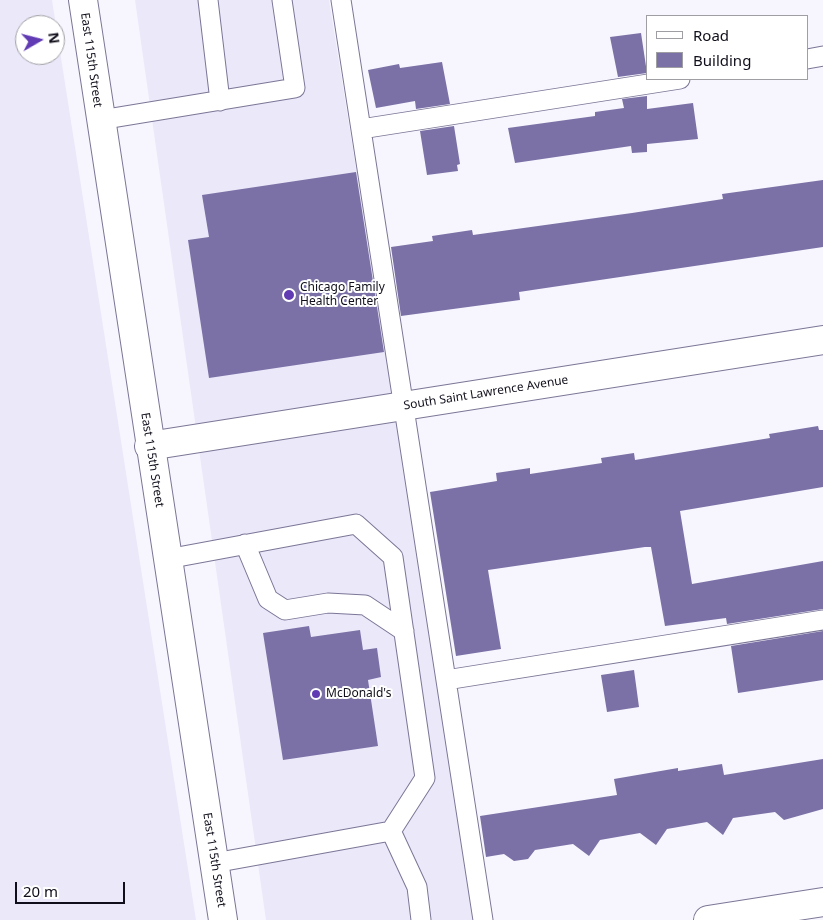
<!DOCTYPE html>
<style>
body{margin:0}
#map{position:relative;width:823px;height:920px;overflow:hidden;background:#f7f6fe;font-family:"Noto Sans",sans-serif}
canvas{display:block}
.legend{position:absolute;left:646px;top:15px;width:162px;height:65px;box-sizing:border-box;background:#fff;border:1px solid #9f9fa3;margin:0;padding:6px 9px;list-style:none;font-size:15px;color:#100e1a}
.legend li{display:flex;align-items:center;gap:10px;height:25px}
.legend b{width:25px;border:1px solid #9f9fa3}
.north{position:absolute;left:15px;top:15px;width:50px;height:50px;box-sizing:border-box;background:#fff;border:1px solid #9f9fa3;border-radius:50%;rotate:82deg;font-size:14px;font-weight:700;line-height:20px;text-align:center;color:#100e1a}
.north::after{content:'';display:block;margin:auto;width:18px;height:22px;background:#613bb3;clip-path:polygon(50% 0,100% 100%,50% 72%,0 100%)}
.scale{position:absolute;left:15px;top:882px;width:110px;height:22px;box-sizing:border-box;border:2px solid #100e1a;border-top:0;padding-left:6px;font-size:15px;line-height:18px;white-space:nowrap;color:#100e1a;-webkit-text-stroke:4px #fff;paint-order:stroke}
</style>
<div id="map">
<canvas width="823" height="920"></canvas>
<ul class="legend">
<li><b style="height:6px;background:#fff"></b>Road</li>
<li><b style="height:14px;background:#7b71a6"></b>Building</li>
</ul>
<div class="north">N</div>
<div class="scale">20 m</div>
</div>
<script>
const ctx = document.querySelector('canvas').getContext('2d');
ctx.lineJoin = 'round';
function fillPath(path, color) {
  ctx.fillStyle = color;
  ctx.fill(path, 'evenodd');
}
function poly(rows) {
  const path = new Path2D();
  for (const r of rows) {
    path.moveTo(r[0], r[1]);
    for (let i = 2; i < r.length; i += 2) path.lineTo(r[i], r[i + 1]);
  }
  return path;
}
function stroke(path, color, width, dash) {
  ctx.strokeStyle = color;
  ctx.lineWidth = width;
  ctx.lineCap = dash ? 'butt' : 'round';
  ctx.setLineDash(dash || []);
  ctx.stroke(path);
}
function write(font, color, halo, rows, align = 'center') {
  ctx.font = font + ' "Noto Sans",sans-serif';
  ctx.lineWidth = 4;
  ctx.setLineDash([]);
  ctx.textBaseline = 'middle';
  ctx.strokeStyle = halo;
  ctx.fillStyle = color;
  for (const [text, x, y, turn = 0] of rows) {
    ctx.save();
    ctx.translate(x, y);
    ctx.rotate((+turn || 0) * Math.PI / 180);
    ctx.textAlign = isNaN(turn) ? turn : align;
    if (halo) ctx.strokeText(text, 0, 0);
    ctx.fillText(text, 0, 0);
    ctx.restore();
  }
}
fillPath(poly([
 [0,0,52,0,196,920,0,920],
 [25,25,55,25,55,55,25,55],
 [135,0,329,0,477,920,266,920]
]), '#ebe8fa');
fillPath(poly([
 [641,33,647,73,618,77,610,37],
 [442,62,450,104,416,109,415,101,376,108,368,70,399,64,400,68],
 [647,96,647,109,693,103,698,139,647,144,647,152,632,153,631,146,515,163,508,128,595,116,595,112,624,108,622,99],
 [454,126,460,164,457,165,458,171,427,175,420,131],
 [356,172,384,352,209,378,188,240,209,237,202,195],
 [823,180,823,247,539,289,519,292,520,300,401,316,391,247,433,241,432,236,472,230,473,235,632,213,723,199,722,194],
 [818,426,819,430,823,430,823,487,680,511,692,584,823,561,823,609,727,624,726,618,665,626,651,547,645,547,488,570,501,649,456,656,430,492,497,481,496,473,530,468,530,474,602,463,601,458,634,453,635,460,770,438,769,434],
 [309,626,311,637,360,630,363,650,377,648,381,677,368,680,378,746,283,760,263,633],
 [823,631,823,680,738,693,731,646],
 [634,670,639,707,607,712,601,675],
 [823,759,823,809,784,820,775,812,733,818,723,835,707,822,667,829,656,845,640,833,600,840,589,856,573,844,535,850,528,859,514,861,504,854,486,857,480,816,617,795,614,779,678,768,678,771,722,764,724,775]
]), '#7b71a6');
const service = poly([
 [208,0,220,101],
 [341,0,483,920],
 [807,59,823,56],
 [100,120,295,88,282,0],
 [361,129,680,79],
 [245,544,268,599,285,610,328,603,365,605,404,631],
 [167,559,356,524,393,557,425,778,391,831,214,863],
 [446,680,823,620],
 [391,831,417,887,421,920]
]);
const minor = poly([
 [149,446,823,340],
 [708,920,823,902]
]);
const tertiary = poly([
 [83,0,223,920]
]);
stroke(service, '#7b7696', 21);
stroke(minor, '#7b7696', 30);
stroke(tertiary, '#7b7696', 30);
stroke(service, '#fff', 19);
stroke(minor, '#fff', 28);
stroke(tertiary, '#fff', 28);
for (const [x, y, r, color] of [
 [289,295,6,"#613bb3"],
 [316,694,5,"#613bb3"]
]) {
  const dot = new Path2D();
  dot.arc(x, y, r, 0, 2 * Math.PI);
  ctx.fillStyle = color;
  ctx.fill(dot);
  stroke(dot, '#fff', 2);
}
write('12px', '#100e1a', '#fff', [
 ["East 115th Street",91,60,82],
 ["South Saint Lawrence Avenue",486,393,-9],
 ["East 115th Street",152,460,81],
 ["East 115th Street",214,860,81]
]);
write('12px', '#100e1a', '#fff', [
 ["Chicago Family",300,288],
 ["Health Center",300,302],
 ["McDonald's",326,694]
], 'left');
</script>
